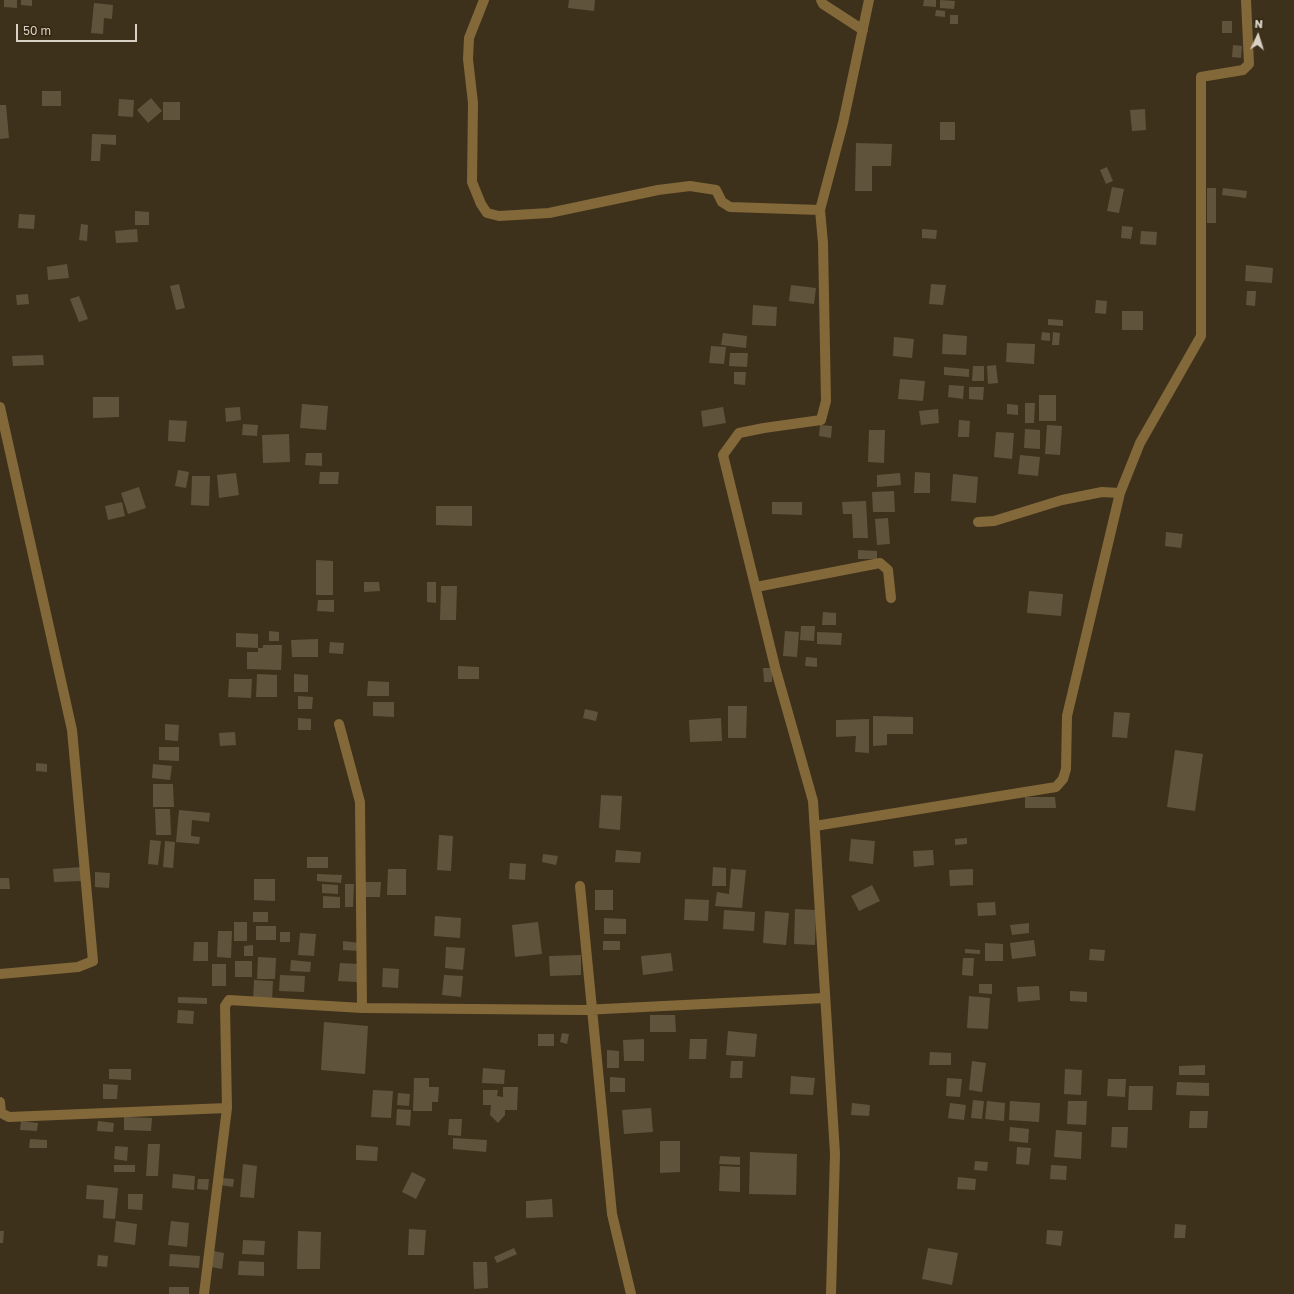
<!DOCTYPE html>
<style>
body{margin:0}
#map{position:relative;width:1294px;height:1294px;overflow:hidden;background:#3d311b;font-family:"Golos Text",sans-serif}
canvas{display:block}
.north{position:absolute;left:1238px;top:16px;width:40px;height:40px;-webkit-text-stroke:3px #332712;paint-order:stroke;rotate:4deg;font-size:11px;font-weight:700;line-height:16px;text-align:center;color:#d9d1c4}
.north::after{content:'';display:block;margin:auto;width:14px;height:18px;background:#d9d1c4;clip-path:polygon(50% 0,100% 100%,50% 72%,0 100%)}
.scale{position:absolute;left:16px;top:24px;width:121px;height:18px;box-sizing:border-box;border:2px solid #d9d1c4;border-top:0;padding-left:5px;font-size:12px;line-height:14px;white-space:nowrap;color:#d9d1c4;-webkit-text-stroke:3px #332712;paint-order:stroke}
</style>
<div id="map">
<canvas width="1294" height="1294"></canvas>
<div class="north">N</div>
<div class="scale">50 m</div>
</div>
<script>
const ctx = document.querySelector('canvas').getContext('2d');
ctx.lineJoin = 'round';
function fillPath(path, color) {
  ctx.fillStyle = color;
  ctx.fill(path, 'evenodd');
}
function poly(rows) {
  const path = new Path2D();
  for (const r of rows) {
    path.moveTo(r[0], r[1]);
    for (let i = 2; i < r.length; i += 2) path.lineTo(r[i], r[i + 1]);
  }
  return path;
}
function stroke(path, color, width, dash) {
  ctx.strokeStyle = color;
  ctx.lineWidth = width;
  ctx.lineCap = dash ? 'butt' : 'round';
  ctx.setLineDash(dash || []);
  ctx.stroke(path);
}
fillPath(poly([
 [4,0,17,0,17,8,4,7],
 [21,0,32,0,32,6,21,5],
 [569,0,595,0,594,11,568,8],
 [924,0,936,0,936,7,923,6],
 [940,0,955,1,954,9,940,8],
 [94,3,113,5,112,19,104,18,103,34,91,33],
 [936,10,945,11,945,17,935,16],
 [950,15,958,15,958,24,950,24],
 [1222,21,1232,21,1232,33,1222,33],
 [1233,45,1242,46,1241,58,1232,57],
 [42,91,61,91,61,106,42,106],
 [151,98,162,111,148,123,137,110],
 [119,99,134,100,133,117,118,116],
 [163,102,180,102,180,120,163,120],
 [0,105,6,105,9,138,0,139],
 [1145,109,1146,130,1132,131,1130,110],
 [940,122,955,122,955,140,940,140],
 [92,134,116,135,116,145,101,144,100,161,91,161],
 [856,143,892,144,891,166,872,166,872,191,855,191],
 [1107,167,1113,181,1106,184,1100,170],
 [1112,187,1124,189,1119,213,1107,211],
 [1207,188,1216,188,1216,223,1207,223],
 [1223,188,1247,191,1246,198,1222,195],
 [135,211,149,212,149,225,135,225],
 [19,214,35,215,34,229,18,228],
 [81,224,88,225,87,241,79,240],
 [1122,226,1133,227,1131,239,1121,238],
 [137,229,138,242,116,243,115,231],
 [922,229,937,230,936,239,922,238],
 [1141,231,1157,232,1156,245,1140,244],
 [67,264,69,278,48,280,47,267],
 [1246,265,1273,268,1272,283,1245,281],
 [179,284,185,308,176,310,170,286],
 [931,284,946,285,943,305,929,304],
 [791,285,816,288,814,304,789,301],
 [1247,291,1256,291,1255,306,1246,305],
 [28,294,29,304,17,305,16,295],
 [79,296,88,319,79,322,70,299],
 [1096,300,1107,301,1106,314,1095,313],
 [753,305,777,307,776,326,752,325],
 [1122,311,1143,311,1143,330,1122,330],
 [1048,319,1063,320,1063,326,1048,325],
 [1042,332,1050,333,1050,341,1041,340],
 [1053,332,1060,333,1059,345,1052,345],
 [723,333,747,336,746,348,721,345],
 [943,334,967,336,966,355,942,354],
 [894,337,914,339,912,358,893,356],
 [1007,343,1035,344,1034,364,1006,362],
 [711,346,726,347,724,364,709,363],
 [730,353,748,353,747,367,729,366],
 [43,355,44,365,13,366,12,356],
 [996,365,998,383,988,384,987,366],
 [973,366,984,366,984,381,972,381],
 [944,367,969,369,969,377,944,375],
 [734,372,746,372,745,385,734,384],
 [900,379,925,381,923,401,898,399],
 [949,385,964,386,963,399,948,397],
 [969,387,984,387,983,400,969,399],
 [1039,395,1056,395,1056,421,1039,421],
 [93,397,119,397,119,417,93,418],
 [1025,403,1035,403,1034,423,1025,423],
 [302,404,328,406,326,430,300,428],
 [1007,404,1018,405,1018,415,1007,414],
 [240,407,241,420,226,422,225,408],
 [723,407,726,423,703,427,701,411],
 [938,409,939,423,921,425,919,411],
 [169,420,187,421,185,442,168,441],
 [959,420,970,421,969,437,958,437],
 [243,424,258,425,257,436,242,435],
 [820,425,832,426,831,438,819,436],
 [1047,425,1062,426,1060,455,1045,454],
 [1025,429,1040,430,1040,449,1024,448],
 [869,430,885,430,884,463,868,462],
 [996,432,1014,433,1012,459,994,457],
 [289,434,290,462,263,463,262,435],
 [306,453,322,453,322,466,305,465],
 [1020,455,1040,457,1038,476,1018,474],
 [178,470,189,472,186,488,175,486],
 [320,472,339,472,338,484,319,484],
 [915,472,930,473,930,493,914,493],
 [236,473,239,495,219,498,217,475],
 [900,473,901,485,877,487,877,475],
 [953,474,978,477,976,503,951,501],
 [192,476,210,476,209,506,191,505],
 [139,487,146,508,128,514,121,493],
 [894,491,895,512,873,512,872,492],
 [866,501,868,538,853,538,852,514,843,514,842,502],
 [122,502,125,516,108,520,105,506],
 [772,502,802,502,802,515,772,514],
 [436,506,472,506,472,526,436,525],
 [888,518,890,544,877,545,875,519],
 [1166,532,1183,534,1181,548,1165,546],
 [858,550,877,551,877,559,858,559],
 [316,560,333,561,333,595,316,595],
 [364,582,379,582,380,591,364,592],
 [427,582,436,582,436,603,427,602],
 [441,586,457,586,456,620,440,620],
 [1029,591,1063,594,1061,616,1027,613],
 [318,600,334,600,334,612,317,611],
 [823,612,836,613,836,625,822,625],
 [801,626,815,626,814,641,800,640],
 [269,631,279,632,279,641,269,641],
 [785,631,799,632,797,657,783,656],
 [817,632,842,633,841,645,817,644],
 [236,633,258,634,258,648,236,647],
 [318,639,318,657,292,657,291,640],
 [330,642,344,643,343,654,329,653],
 [263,645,282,645,281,670,247,669,247,652,258,652,258,648,263,648],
 [806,657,817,658,817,667,805,666],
 [458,666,479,667,479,679,458,679],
 [763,668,772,668,772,682,764,682],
 [257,674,277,675,277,697,256,697],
 [294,674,308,675,308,692,294,692],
 [229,679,252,679,251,698,228,697],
 [368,681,389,682,389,696,367,696],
 [298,696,313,697,312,709,298,709],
 [373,702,394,702,394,717,373,716],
 [728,706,747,706,746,738,728,738],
 [585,709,598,712,596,721,583,718],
 [1114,712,1130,713,1127,738,1112,737],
 [873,716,913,717,913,734,887,734,887,745,873,746],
 [298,718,311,719,311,730,298,730],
 [721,718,722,741,690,742,689,720],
 [869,719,869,753,855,752,856,736,836,737,836,720],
 [165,724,179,725,178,741,165,740],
 [235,732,236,745,220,746,219,733],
 [159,747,179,747,179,761,159,760],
 [1175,750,1203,754,1195,811,1167,807],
 [36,763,47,764,47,772,36,771],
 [153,764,172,766,170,780,152,778],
 [153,784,173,784,174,807,153,807],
 [601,795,622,796,620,830,599,828],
 [1025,797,1055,797,1056,808,1025,808],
 [155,809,170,809,171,835,156,835],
 [179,810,210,813,209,822,192,820,191,836,200,837,199,844,176,842],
 [439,835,453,836,451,871,437,870],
 [967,838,967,844,955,845,955,839],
 [851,839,875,841,873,864,849,861],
 [150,840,161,841,158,865,148,864],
 [165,841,175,842,173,868,163,867],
 [616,850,641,852,640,863,615,862],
 [933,850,934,865,914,867,913,851],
 [543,854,558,856,556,865,542,862],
 [307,857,328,857,328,868,307,868],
 [510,863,526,864,525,880,509,879],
 [82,867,83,881,54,882,53,869],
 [713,867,726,868,726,886,712,886],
 [388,869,406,869,406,895,387,895],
 [731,869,746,870,742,908,715,906,717,892,729,894],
 [973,869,973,885,950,886,949,870],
 [95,872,110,873,109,888,95,887],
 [317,874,342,875,341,883,317,881],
 [0,878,9,878,10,889,0,889],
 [254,879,275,879,275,901,254,900],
 [364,882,381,882,380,897,364,897],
 [322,884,338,885,338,894,322,893],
 [345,884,354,884,353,907,345,907],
 [872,885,880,901,859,911,851,896],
 [595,890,613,890,613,910,595,910],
 [323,896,340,897,340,908,323,908],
 [685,899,709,900,708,921,684,920],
 [995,902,996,915,978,916,977,903],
 [795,909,816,910,815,945,794,944],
 [724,910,755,912,754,931,723,929],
 [765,911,789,913,786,945,763,943],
 [253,912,268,912,268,922,253,922],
 [435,916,461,918,460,938,434,936],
 [604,918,626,919,626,934,604,934],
 [234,922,247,922,247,941,234,941],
 [538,922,542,954,515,957,512,925],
 [1029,923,1029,933,1012,935,1010,925],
 [256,926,276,926,276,940,256,940],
 [218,931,232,931,231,958,217,957],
 [280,932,290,932,290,942,280,942],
 [300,933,316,934,314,956,298,955],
 [1034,940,1036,956,1012,959,1010,943],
 [343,941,360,943,359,951,343,950],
 [603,941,620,941,620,950,603,950],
 [194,942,208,942,208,961,193,961],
 [985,943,1003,944,1003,961,985,961],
 [253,945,253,956,244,956,244,946],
 [446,947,465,948,463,970,445,968],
 [965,949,980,950,980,954,965,953],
 [1090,949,1105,950,1104,961,1089,960],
 [671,953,673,971,643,975,641,956],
 [581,955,581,975,550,976,549,956],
 [258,957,276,958,275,979,257,979],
 [963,958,974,958,973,976,962,975],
 [291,960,311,962,310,972,290,971],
 [235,961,252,961,252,977,235,977],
 [340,963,358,964,357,982,338,981],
 [212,964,226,964,226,986,212,986],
 [383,968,399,969,398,988,382,987],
 [280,975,305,976,304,992,279,991],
 [444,975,463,976,461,997,442,995],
 [254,980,273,981,272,1001,253,1001],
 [979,984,992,984,992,994,979,993],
 [1039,986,1040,1000,1018,1002,1017,987],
 [1070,991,1087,992,1087,1002,1070,1001],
 [969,996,990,998,988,1029,967,1028],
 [178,997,207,998,207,1004,178,1003],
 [178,1010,194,1011,193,1024,177,1023],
 [650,1015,675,1015,676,1032,650,1032],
 [324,1022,368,1026,365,1074,321,1070],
 [728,1031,757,1034,755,1057,726,1055],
 [562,1033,569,1034,567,1044,560,1042],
 [538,1034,554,1034,554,1046,538,1046],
 [644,1039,644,1061,624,1061,623,1040],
 [690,1039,707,1039,706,1059,689,1059],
 [607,1050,619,1051,619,1068,607,1068],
 [930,1052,951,1053,951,1065,929,1065],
 [731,1061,743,1061,742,1078,730,1078],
 [972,1061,986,1063,982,1092,969,1090],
 [1205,1065,1205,1075,1179,1075,1179,1066],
 [483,1068,505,1070,504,1084,482,1083],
 [109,1069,131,1069,131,1080,109,1079],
 [1065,1069,1082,1070,1081,1095,1064,1094],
 [791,1076,815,1078,813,1095,790,1094],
 [610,1077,625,1078,625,1092,610,1092],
 [414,1078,429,1078,429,1087,439,1087,438,1102,432,1102,432,1111,413,1111],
 [947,1078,962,1079,960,1097,946,1096],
 [1108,1079,1126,1079,1125,1097,1107,1096],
 [1177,1082,1209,1083,1209,1096,1176,1095],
 [103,1084,118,1085,117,1099,103,1099],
 [1129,1086,1153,1086,1152,1110,1128,1110],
 [503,1087,518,1087,517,1110,505,1110,505,1115,498,1123,490,1115,491,1105,483,1105,483,1090,498,1090,497,1096,503,1097],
 [373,1090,393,1091,391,1118,371,1117],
 [398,1093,410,1094,409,1106,397,1105],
 [973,1100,984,1101,982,1119,971,1118],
 [987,1101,1005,1103,1004,1121,985,1119],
 [1010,1101,1040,1103,1039,1122,1009,1120],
 [1068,1101,1087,1101,1086,1125,1067,1124],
 [852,1103,870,1105,869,1116,851,1115],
 [950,1103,966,1105,964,1120,948,1118],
 [651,1108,653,1132,624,1134,622,1110],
 [397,1109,411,1110,410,1126,396,1125],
 [1190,1111,1208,1111,1207,1128,1189,1128],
 [124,1117,152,1118,151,1131,124,1130],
 [449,1119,462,1119,461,1136,448,1135],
 [21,1121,38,1123,37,1131,20,1130],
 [98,1121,114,1123,113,1132,97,1131],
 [1010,1127,1029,1129,1028,1143,1009,1141],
 [1112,1127,1128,1127,1127,1148,1111,1147],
 [1056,1130,1082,1132,1081,1159,1054,1157],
 [453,1138,487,1140,486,1152,453,1149],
 [30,1139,47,1140,47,1148,29,1148],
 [660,1141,680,1141,680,1172,660,1173],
 [148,1144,160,1144,158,1176,146,1176],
 [356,1145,378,1147,377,1161,356,1160],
 [115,1146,128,1147,127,1161,114,1159],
 [1017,1147,1031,1148,1029,1165,1016,1164],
 [750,1152,797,1154,796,1195,749,1194],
 [720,1156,740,1157,740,1165,719,1164],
 [975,1161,988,1162,987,1171,974,1170],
 [243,1164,257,1166,254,1198,240,1197],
 [114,1165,135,1165,135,1172,114,1172],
 [1051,1165,1067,1166,1066,1180,1050,1179],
 [720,1166,740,1167,740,1192,719,1191],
 [412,1172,426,1179,416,1199,402,1192],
 [173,1174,195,1176,194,1190,172,1188],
 [958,1177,976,1179,975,1190,957,1189],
 [221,1178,234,1179,233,1187,221,1185],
 [198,1179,209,1179,208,1190,197,1189],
 [87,1185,118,1188,115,1219,103,1218,104,1200,86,1199],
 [128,1194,143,1194,142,1210,128,1209],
 [552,1199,553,1217,526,1218,526,1201],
 [116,1221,137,1224,135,1245,114,1242],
 [171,1221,189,1223,187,1247,168,1245],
 [1175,1224,1186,1225,1185,1238,1174,1238],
 [409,1229,426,1230,424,1255,408,1255],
 [1047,1230,1063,1231,1061,1246,1046,1244],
 [0,1231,4,1231,3,1243,0,1243],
 [298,1231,321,1232,320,1269,297,1269],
 [243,1240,265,1241,264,1255,242,1254],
 [514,1248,517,1254,497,1263,494,1257],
 [928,1248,958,1253,952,1285,922,1279],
 [213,1251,224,1253,222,1269,211,1267],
 [170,1254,200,1256,199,1268,169,1266],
 [98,1255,108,1256,107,1267,97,1266],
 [239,1261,264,1262,264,1276,238,1275],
 [473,1262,487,1262,488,1288,474,1289],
 [169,1287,189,1287,189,1294,169,1294]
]), '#60533c');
stroke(poly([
 [484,0,469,38,468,59,473,103,472,182,481,204,487,213,499,216,549,213,658,190,690,186,716,190,722,202,730,207,820,210],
 [821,0,823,4,863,30],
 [0,407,72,730,93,961,78,967,0,974],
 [978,522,994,521,1062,500,1102,492,1120,493],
 [756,587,880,563,888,570,891,598],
 [339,724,360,802,362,1008],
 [815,826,1056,787,1063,779,1066,769,1067,716,1120,493,1140,443,1201,336,1201,77,1243,70,1249,64,1246,0],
 [580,886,612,1214,631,1294],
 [0,1102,1,1113,9,1117,227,1108],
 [204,1294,227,1108,225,1006,229,1000,362,1008,583,1010,825,998],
 [831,1294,835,1154,813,801,775,667,723,455,739,433,764,428,821,420,826,401,823,243,820,210,843,123,869,0]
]), '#83683a', 10);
</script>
